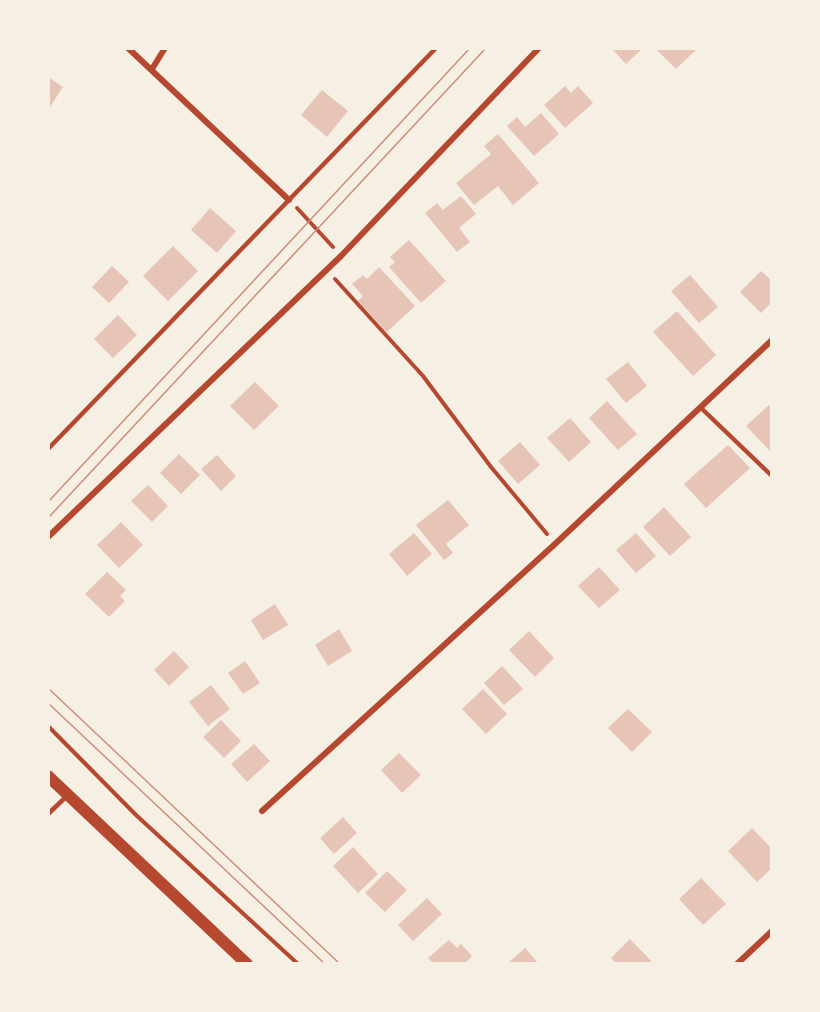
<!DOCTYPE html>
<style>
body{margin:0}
#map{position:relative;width:820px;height:1012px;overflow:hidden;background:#f6efe4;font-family:Rubik,sans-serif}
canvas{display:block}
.frame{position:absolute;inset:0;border:50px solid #f6efe4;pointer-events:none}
</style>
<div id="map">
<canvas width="820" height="1012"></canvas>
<div class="frame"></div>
</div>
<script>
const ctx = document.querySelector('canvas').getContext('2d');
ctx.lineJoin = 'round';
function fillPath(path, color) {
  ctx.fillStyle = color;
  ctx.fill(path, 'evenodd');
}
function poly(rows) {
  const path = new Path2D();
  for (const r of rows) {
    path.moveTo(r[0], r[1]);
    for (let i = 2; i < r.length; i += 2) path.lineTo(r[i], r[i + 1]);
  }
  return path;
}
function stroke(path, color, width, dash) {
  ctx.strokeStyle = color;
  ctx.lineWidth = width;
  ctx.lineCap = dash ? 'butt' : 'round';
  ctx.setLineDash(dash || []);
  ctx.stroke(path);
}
fillPath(poly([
 [611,48,643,48,626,64],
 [655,48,698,48,676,69],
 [48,77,63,87,48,110],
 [565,86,571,93,578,86,593,103,565,128,544,105],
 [322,90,348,111,327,137,301,115],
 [541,113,559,134,534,156,507,126,517,117,525,127],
 [498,134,539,183,513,205,498,186,474,205,456,183,491,154,484,146],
 [461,196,476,214,459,228,470,242,457,252,425,213,437,203,443,210],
 [210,208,236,231,217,253,191,230],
 [409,240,446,281,421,303,389,267,395,262,390,257],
 [173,246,198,271,168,301,143,276],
 [112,266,129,282,109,303,92,287],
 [379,267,415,306,387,332,358,301,363,296,352,284,363,275,367,279],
 [761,271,772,281,772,302,761,313,740,292],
 [690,275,718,307,699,323,671,291],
 [677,311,716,355,693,376,653,332],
 [118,315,137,335,113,358,94,339],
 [628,362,647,386,626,403,606,379],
 [255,382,279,406,254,430,230,406],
 [607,401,637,434,618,450,589,418],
 [769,405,772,408,772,453,746,426],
 [570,418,591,442,569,462,547,438],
 [520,442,540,465,518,484,498,461],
 [728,445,750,468,706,508,684,484],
 [179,454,200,475,181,494,160,473],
 [217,455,236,476,221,491,201,469],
 [148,485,168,506,152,522,131,501],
 [448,500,469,525,446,544,453,553,444,560,416,525],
 [664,507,691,537,670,556,643,527],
 [121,522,143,545,119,568,97,545],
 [414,533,432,554,407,576,389,554],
 [636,533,656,556,636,573,616,550],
 [599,567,620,590,599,608,578,586],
 [107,572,126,590,120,596,125,601,109,617,85,594],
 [275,604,288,625,263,640,251,620],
 [339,629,352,651,328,666,315,645],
 [529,631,554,658,535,677,509,650],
 [174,651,189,667,169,686,154,670],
 [245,661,260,683,243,694,228,673],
 [502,666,523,689,504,705,484,683],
 [211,685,230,709,208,726,189,702],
 [483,689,507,714,486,734,462,709],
 [628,709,652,732,632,752,608,728],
 [221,720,241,741,224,758,203,737],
 [254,744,270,761,247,782,231,764],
 [399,753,421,775,402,793,381,770],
 [343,817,357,833,334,854,320,838],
 [752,828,772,849,772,868,757,882,728,851],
 [353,847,378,874,358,893,333,866],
 [387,871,407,890,385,912,365,893],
 [701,878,726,904,703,925,679,899],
 [427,898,442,914,413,941,398,925],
 [630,939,654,964,617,964,611,958],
 [449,940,457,948,461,944,472,956,464,964,434,964,428,958],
 [525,948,539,964,507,964]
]), '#e6c5b7');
stroke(poly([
 [297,208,333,247],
 [335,279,423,376,491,467,547,534],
 [48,726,136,815,298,964]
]), '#b5482f', 4);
stroke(poly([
 [700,407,772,476],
 [48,449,436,48],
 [48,814,68,795]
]), '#b5482f', 4.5);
stroke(poly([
 [128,48,289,200],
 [152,69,165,48],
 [48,537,341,256,539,48],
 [262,811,555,544,772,340],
 [737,964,772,931]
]), '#b5482f', 6);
stroke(poly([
 [48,776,247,964]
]), '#b5482f', 12);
stroke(poly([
 [48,502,470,48],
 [48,518,486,48],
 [48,688,340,964],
 [48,703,325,964]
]), '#cf8b77', 1.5);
</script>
